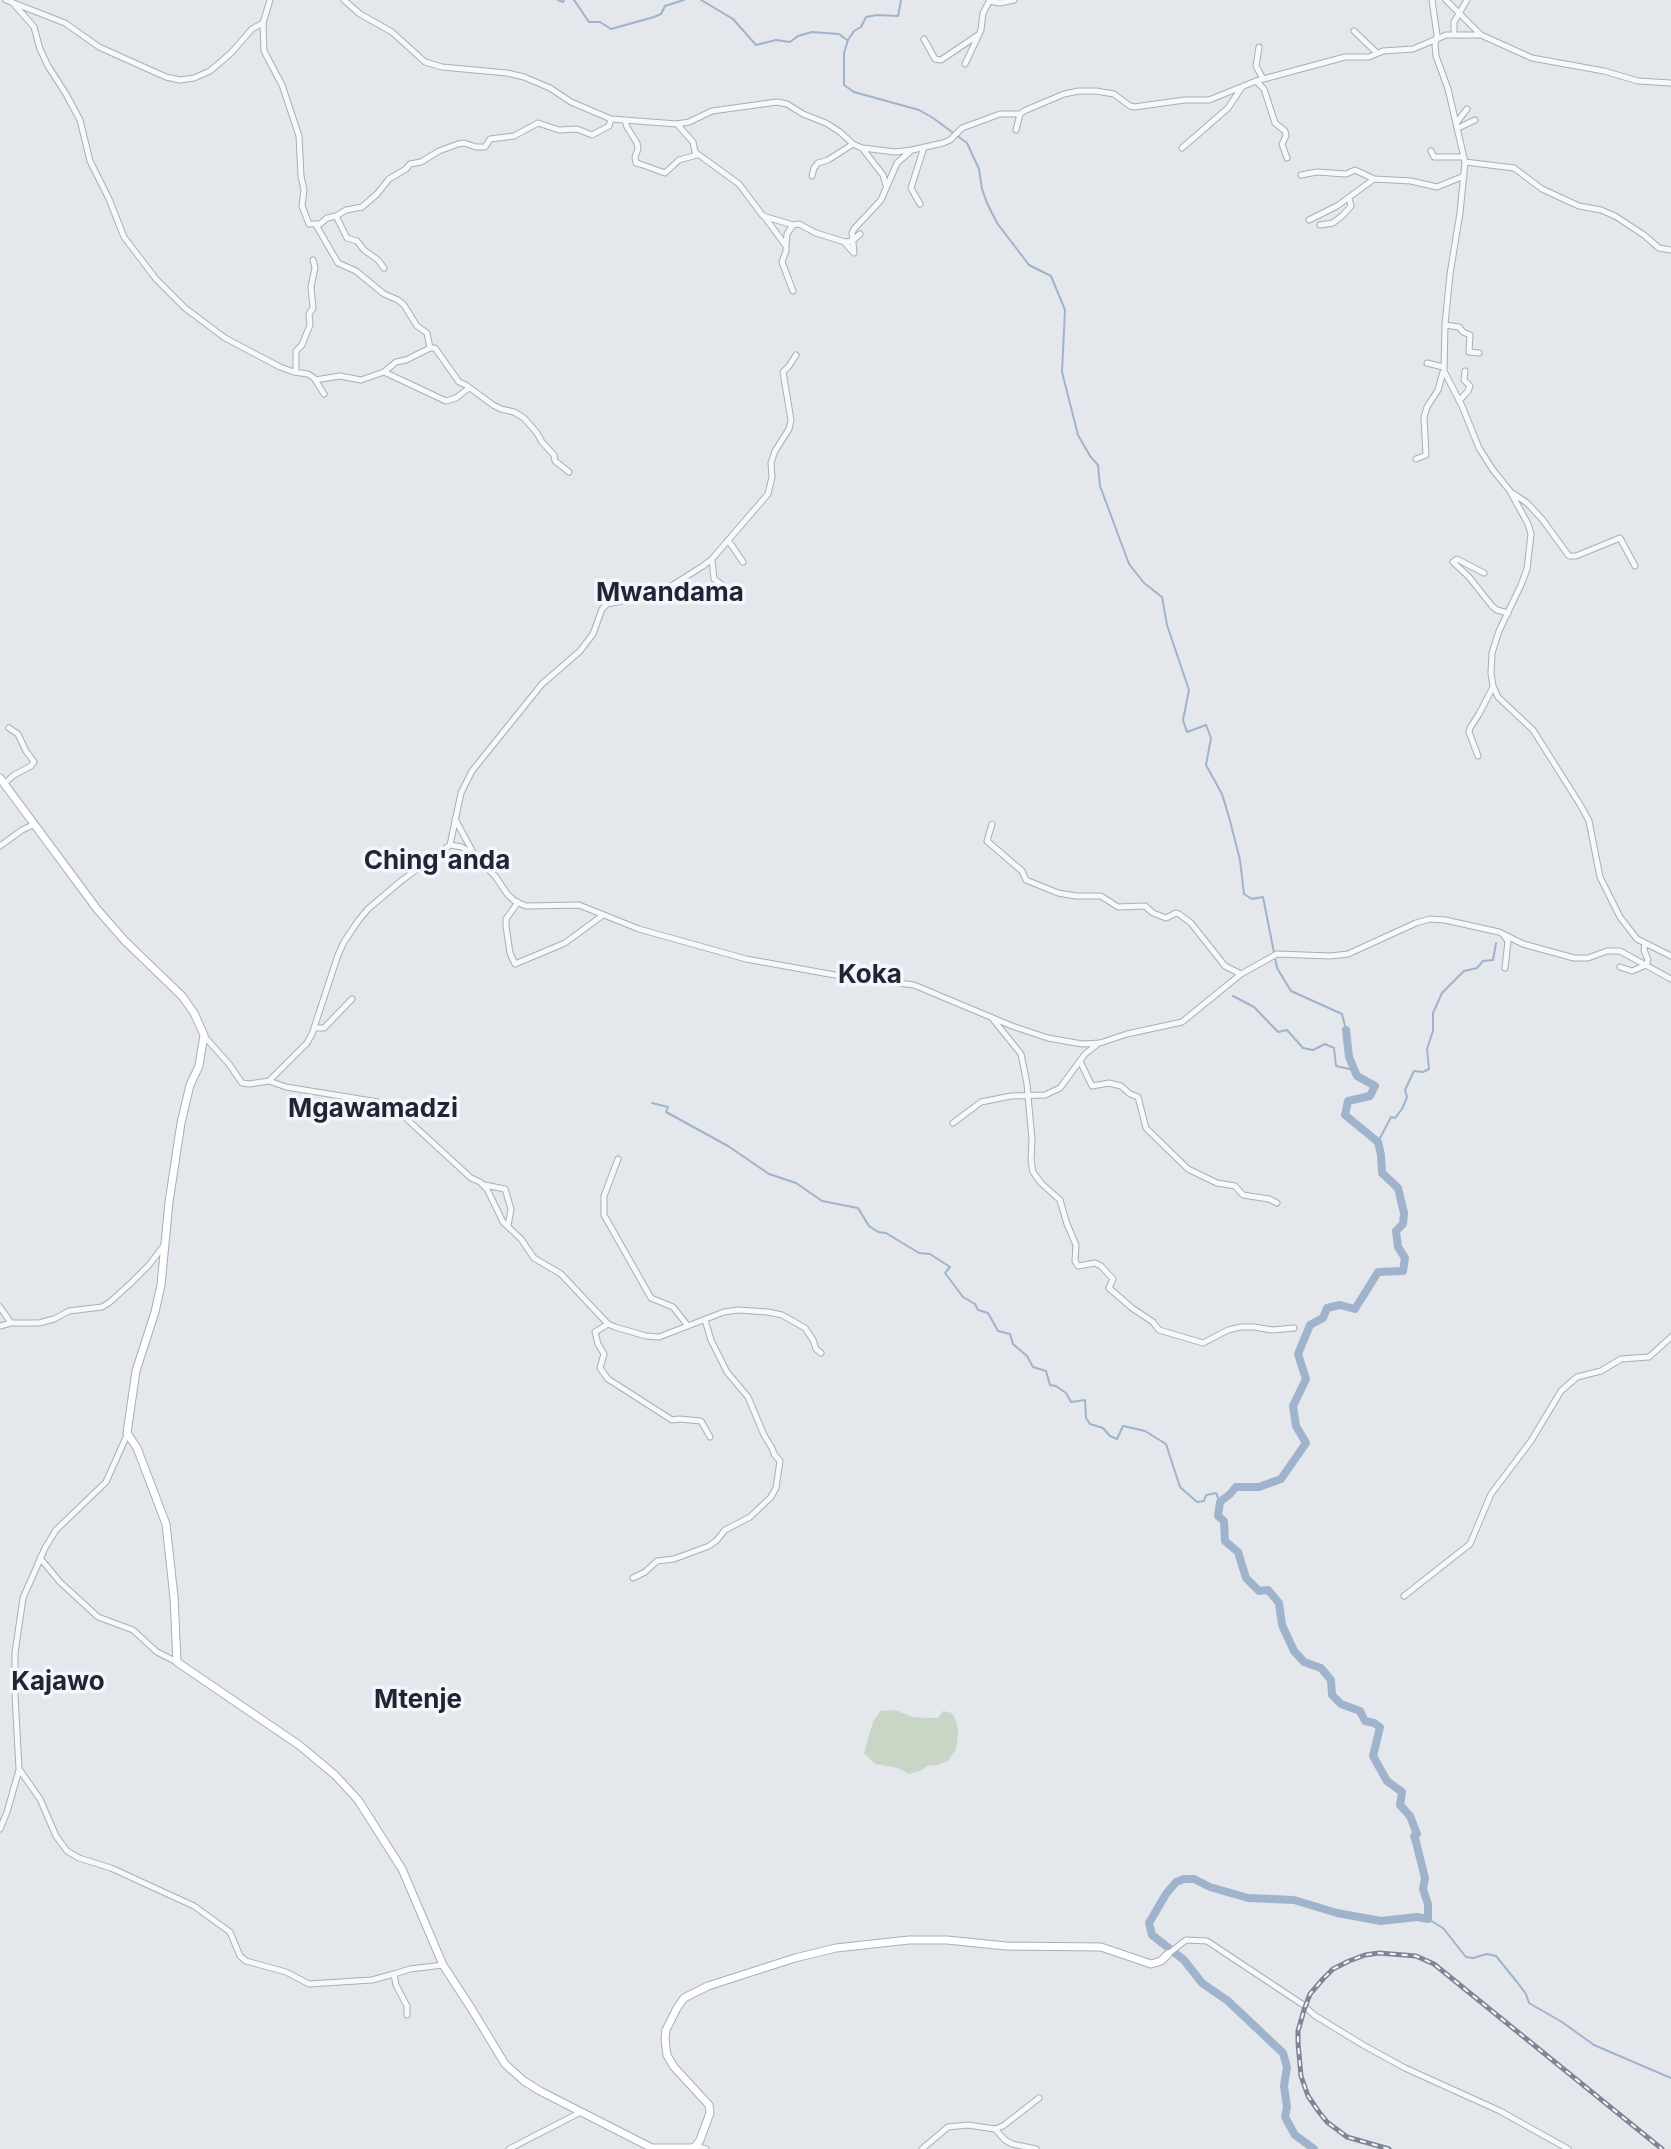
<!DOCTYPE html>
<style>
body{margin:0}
canvas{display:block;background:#e4e7ec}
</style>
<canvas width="1671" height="2149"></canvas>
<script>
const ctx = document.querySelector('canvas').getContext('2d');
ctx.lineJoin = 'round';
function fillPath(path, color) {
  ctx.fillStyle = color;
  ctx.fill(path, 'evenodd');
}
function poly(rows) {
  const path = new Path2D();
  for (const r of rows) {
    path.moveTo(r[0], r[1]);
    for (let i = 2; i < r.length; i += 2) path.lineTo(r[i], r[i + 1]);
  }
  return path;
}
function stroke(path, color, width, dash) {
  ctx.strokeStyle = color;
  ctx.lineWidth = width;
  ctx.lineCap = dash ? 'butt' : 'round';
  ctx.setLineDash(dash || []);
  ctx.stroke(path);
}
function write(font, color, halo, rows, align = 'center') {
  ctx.font = font + ' Inter,sans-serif';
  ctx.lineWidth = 7;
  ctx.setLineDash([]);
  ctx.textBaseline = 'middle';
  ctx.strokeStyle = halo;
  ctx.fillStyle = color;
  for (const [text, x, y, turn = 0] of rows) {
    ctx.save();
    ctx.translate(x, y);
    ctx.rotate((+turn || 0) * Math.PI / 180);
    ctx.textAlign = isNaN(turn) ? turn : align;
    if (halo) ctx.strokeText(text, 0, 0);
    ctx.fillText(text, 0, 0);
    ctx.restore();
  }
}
fillPath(poly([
 [895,1710,913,1717,930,1718,938,1718,943,1711,952,1713,957,1723,958,1733,956,1749,948,1761,937,1765,927,1766,922,1770,909,1774,898,1768,875,1764,864,1753,873,1722,880,1711]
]), '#c9d6c5');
stroke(poly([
 [558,0,563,2,564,0],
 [574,0,589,22,600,22,611,29,654,17,661,14,665,6,684,0],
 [701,0,733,19,756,45,776,40,790,42,798,36,812,32,839,34,847,40],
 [901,0,898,16,877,15,866,17,861,27,854,31,848,40,844,53,844,85,854,92,919,110,933,118,967,143,979,169,982,189,987,203,997,223,1029,265,1051,276,1065,310,1062,372,1078,435,1090,456,1098,465,1100,486,1129,564,1144,583,1162,597,1167,625,1189,690,1183,720,1187,732,1206,725,1211,738,1206,765,1222,794,1229,817,1240,860,1244,894,1252,899,1263,897,1277,968,1291,991,1342,1014,1346,1030],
 [1233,996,1254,1007,1278,1032,1287,1030,1303,1048,1313,1050,1325,1044,1334,1048,1336,1066,1354,1070],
 [652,1103,668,1107,666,1112,728,1146,769,1174,796,1183,822,1201,858,1208,869,1226,878,1232,886,1233,919,1253,930,1254,950,1267,945,1273,963,1297,975,1304,978,1310,988,1313,998,1331,1010,1334,1013,1344,1027,1356,1033,1367,1046,1371,1050,1385,1056,1386,1066,1393,1071,1402,1085,1400,1086,1418,1090,1424,1103,1428,1110,1436,1117,1439,1123,1426,1145,1431,1166,1444,1180,1487,1197,1502,1204,1501,1206,1495,1216,1493,1220,1502],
 [1378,1142,1391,1117,1395,1118,1402,1109,1407,1097,1405,1090,1414,1071,1423,1072,1429,1069,1427,1049,1433,1031,1433,1013,1442,993,1464,971,1477,968,1483,961,1493,960,1496,943],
 [1428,1919,1443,1928,1466,1957,1473,1958,1487,1954,1496,1956,1517,1982,1526,1994,1529,2003,1562,2022,1594,2045,1671,2078]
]), '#9fb4cc', 2);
stroke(poly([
 [1314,2149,1295,2135,1285,2117,1287,2107,1284,2086,1287,2067,1283,2053,1228,2001,1202,1983,1184,1960,1152,1935,1149,1923,1166,1894,1176,1882,1184,1879,1194,1879,1210,1887,1248,1898,1294,1900,1337,1913,1381,1921,1417,1917,1428,1919,1428,1904,1423,1889,1425,1878,1416,1842,1414,1836,1417,1834,1410,1816,1400,1805,1402,1792,1387,1781,1373,1756,1380,1727,1374,1723,1365,1721,1360,1711,1341,1704,1332,1695,1331,1680,1321,1668,1304,1662,1294,1651,1282,1625,1279,1603,1268,1590,1259,1591,1246,1578,1238,1552,1225,1541,1224,1521,1218,1516,1220,1502,1230,1494,1236,1487,1259,1487,1281,1479,1306,1443,1296,1426,1293,1406,1306,1379,1298,1354,1310,1325,1323,1318,1327,1308,1340,1305,1355,1309,1378,1272,1403,1271,1405,1258,1398,1247,1396,1231,1403,1224,1404,1213,1398,1188,1382,1173,1381,1155,1378,1142,1345,1115,1348,1101,1370,1096,1375,1086,1357,1076,1349,1057,1346,1030]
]), '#9fb4cc', 8);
const street = poly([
 [6,0,65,23,99,47,166,77,180,80,194,78,210,71,231,53,252,29,263,23],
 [270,0,263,23,264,51,282,85,299,136,301,176,304,190,302,206,309,224,320,224,327,218,336,216,346,210,362,207,377,194,389,179,406,169,410,164,421,162,439,151,458,144,464,143,476,147,485,147,490,139,514,136,538,123,559,130,577,129,592,135,609,126,611,119],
 [344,0,360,14,392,32,425,62,442,67,507,73,524,77,550,88,571,102,611,119,677,124,689,122,712,111,777,102,787,104,803,114,826,123,840,132,853,144,862,148,883,175,886,185],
 [1432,0,1437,35,1435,45,1436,56,1448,89,1465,162,1460,213,1450,274,1445,325,1444,371,1462,406,1479,448,1493,470,1510,491,1528,524,1531,534,1527,569,1521,585,1499,631,1492,653,1491,673,1493,686,1498,697,1533,730,1581,806,1589,821,1600,877,1620,917,1637,939,1671,956],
 [1446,0,1481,35,1532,58,1604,71,1638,81,1671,83],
 [989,1,1000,3,1014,0],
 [13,3,34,27,40,49,48,66,66,94,80,120,90,161,109,199,124,237,156,279,185,308,225,338,280,367,294,372,308,374,314,378,324,394],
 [1354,31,1377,53],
 [1454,35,1454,22,1467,0],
 [924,39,935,59,941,60,978,35],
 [1259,47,1256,66,1263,79],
 [965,64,981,30,983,13,990,0],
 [1256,81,1264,89,1275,123,1285,131,1286,136,1282,144,1287,158],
 [625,121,627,127,637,143,638,149,635,157,636,163,640,164,665,173,679,160,697,155],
 [1457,122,1467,109],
 [677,124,693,142,695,152,739,184,763,216,793,225,799,224,816,233,845,242,852,241,860,234],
 [1458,128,1475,120],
 [1016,130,1020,114,1024,111,1064,94,1079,91,1096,91,1114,94,1130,106,1134,107,1185,100,1209,100,1256,81,1345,57,1369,57,1383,51,1413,49,1446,35,1481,35],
 [863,148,895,152,912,150,943,143,950,140,962,128,1000,114,1020,114],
 [1182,148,1228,108,1242,87],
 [1431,151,1434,157,1464,157],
 [1465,162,1514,168,1542,189,1579,206,1601,210,1615,216,1644,235,1659,248,1671,250],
 [1301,175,1317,172,1346,174,1355,170,1374,179,1411,181,1437,187,1464,176],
 [812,176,814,168,818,163,828,160,853,144],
 [920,204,911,188,924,147],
 [336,216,347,238,357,241,364,250,378,260,384,268],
 [764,216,786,246,786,251,782,262,793,291],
 [1309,220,1337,206,1374,179],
 [316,225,338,263,356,271,384,294,398,300,404,305,417,326,427,333,430,348,435,348,459,382,466,385,493,405,501,409,514,412,524,418,537,433,542,442,554,455,555,461,569,472],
 [1320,225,1333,223,1343,215,1351,206,1349,198],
 [845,243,854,253,852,233,854,229,881,200,897,163,912,150],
 [786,246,787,234,793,225],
 [1445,325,1459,327,1463,332,1470,335,1469,352,1479,353],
 [1427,363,1443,367],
 [296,372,296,351,302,345,310,325,309,314,313,308,311,287,315,268,313,260],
 [384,372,396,362,406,360,430,348],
 [315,380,340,376,361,380,384,372,446,401,456,398,469,388],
 [1459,401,1468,391,1470,386,1464,380,1465,371],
 [1416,459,1426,455,1424,417,1427,407,1438,390,1443,372],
 [1514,494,1527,503,1542,519,1569,556,1576,556,1620,538,1635,566],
 [728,540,743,562],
 [1453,562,1469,577,1492,606,1497,610,1508,613],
 [1453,562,1457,559,1484,573],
 [660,593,665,598,685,588,699,596,708,598,720,596,724,586,714,579,712,560],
 [1478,756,1469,732,1470,728,1479,714,1493,687],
 [5,783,14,775,31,766,34,762,26,751,18,734,9,728],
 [455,819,475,856],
 [992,824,987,841,1022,871,1026,880,1058,893,1076,896,1101,896,1118,907,1145,906,1153,913,1166,918,1176,913,1179,914,1191,923,1225,966,1241,974],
 [450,845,461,793,472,771,542,684,580,651,593,634,602,609,607,604,660,593,703,566,712,559,768,494,772,477,771,463,775,451,789,429,791,420,783,372,789,366,796,355],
 [0,846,22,830,35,824],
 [518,902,506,919,506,926,510,953,515,964,565,943,603,915],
 [1504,936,1508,941,1505,968],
 [1620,967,1632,971,1646,965,1648,960,1644,950,1645,943],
 [992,1018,1021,1054,1027,1084,1032,1140,1031,1160,1033,1172,1041,1183,1060,1200,1067,1224,1076,1245,1075,1261,1078,1266,1095,1263,1101,1266,1113,1279,1109,1288,1132,1308,1153,1322,1159,1330,1203,1343,1228,1330,1241,1327,1254,1327,1272,1330,1294,1328],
 [316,1028,324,1028,352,999],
 [204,1036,229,1064,242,1083,249,1084,269,1081,307,1043,312,1034,338,955,344,942,358,921,368,909,401,881,450,845,462,847,476,857,495,876,508,895,516,902,526,906,579,905,639,929,746,959,835,975,914,985,1012,1026,1048,1038,1082,1044,1100,1043,1127,1034,1182,1022,1241,974,1277,954,1330,956,1348,954,1416,923,1430,919,1445,920,1499,932,1523,944,1574,958,1588,958,1607,951,1620,951,1671,979],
 [1080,1061,1092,1086,1109,1083,1121,1086,1130,1094,1138,1097,1146,1128,1188,1169,1217,1183,1235,1186,1243,1195,1269,1199,1277,1203],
 [269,1081,286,1087,378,1102,397,1110,471,1178,480,1182,487,1189,503,1222,521,1239,534,1258,561,1274,608,1324,615,1327,646,1336,659,1337,724,1312,738,1310,768,1312,782,1315,805,1328,813,1340,816,1349,821,1353],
 [953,1123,981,1102,1011,1096,1045,1095,1060,1088,1085,1054,1099,1043],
 [618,1159,604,1196,604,1215,651,1298,673,1307,688,1326],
 [485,1185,505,1189,511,1209,508,1226],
 [0,1307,11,1323],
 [608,1324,595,1332,598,1344,604,1354,600,1368,608,1379,672,1420,679,1419,701,1421,710,1437],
 [0,1326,11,1323,39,1323,54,1319,69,1311,102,1307,110,1302,131,1283,149,1265,165,1244],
 [127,1435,106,1482,56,1530,45,1548,23,1598,15,1653,15,1695,19,1769,40,1799,56,1836,67,1851,79,1858,111,1868,194,1906,230,1932,240,1956,246,1961,286,1972,309,1984,372,1980,394,1974],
 [40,1558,60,1582,98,1617,133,1630,157,1652,177,1662],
 [633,1578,645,1572,657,1561,674,1559,709,1546,717,1540,725,1530,750,1517,771,1497,776,1488,780,1461,774,1454,772,1448,764,1435,748,1397,727,1372,711,1340,705,1320],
 [1404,1596,1470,1544,1491,1494,1531,1441,1561,1391,1577,1377,1601,1371,1621,1359,1649,1357,1671,1337],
 [0,1829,7,1812,19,1770],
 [1168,1954,1186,1940,1207,1941,1302,2004,1314,2015,1363,2045,1405,2068,1500,2111,1568,2149],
 [407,2015,407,2006,396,1985,394,1974,410,1969,443,1965],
 [995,2129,1005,2140,1012,2144,1036,2149],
 [696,2146,706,2149],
 [509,2149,581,2112],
 [922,2149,948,2127,968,2125,995,2129,1003,2126,1039,2098]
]);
const secondary = poly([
 [0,778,97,909,125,941,182,996,194,1013,204,1035,199,1066,190,1085,181,1123,169,1202,161,1285,155,1312,136,1371,127,1433,137,1448,166,1524,174,1597,177,1662,299,1745,335,1775,358,1800,402,1869,443,1965,471,2008,505,2064,524,2081,540,2091,652,2148,692,2148,696,2146,700,2140,710,2113,709,2105,674,2067,667,2055,665,2039,666,2030,677,2008,684,1998,708,1986,795,1958,836,1948,909,1940,947,1940,1006,1946,1101,1947,1151,1964,1161,1961,1168,1954]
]);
stroke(street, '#a9aeb7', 7);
stroke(secondary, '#a9aeb7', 9);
stroke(street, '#f7f8fa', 5);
stroke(secondary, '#fff', 7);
const rail = poly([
 [1389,2149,1347,2137,1327,2122,1319,2112,1308,2096,1301,2076,1298,2043,1298,2031,1304,2010,1310,1994,1323,1979,1333,1969,1349,1961,1365,1955,1379,1953,1416,1956,1434,1964,1662,2149]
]);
stroke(rail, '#7d8696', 5);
stroke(rail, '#f4f6f9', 2, [6]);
write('bold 26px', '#1d2536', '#f4f6f9', [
 ["Mwandama",670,593],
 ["Ching'anda",437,861],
 ["Koka",870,975],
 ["Mgawamadzi",373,1109],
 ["Kajawo",58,1682],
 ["Mtenje",418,1700]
]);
</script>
